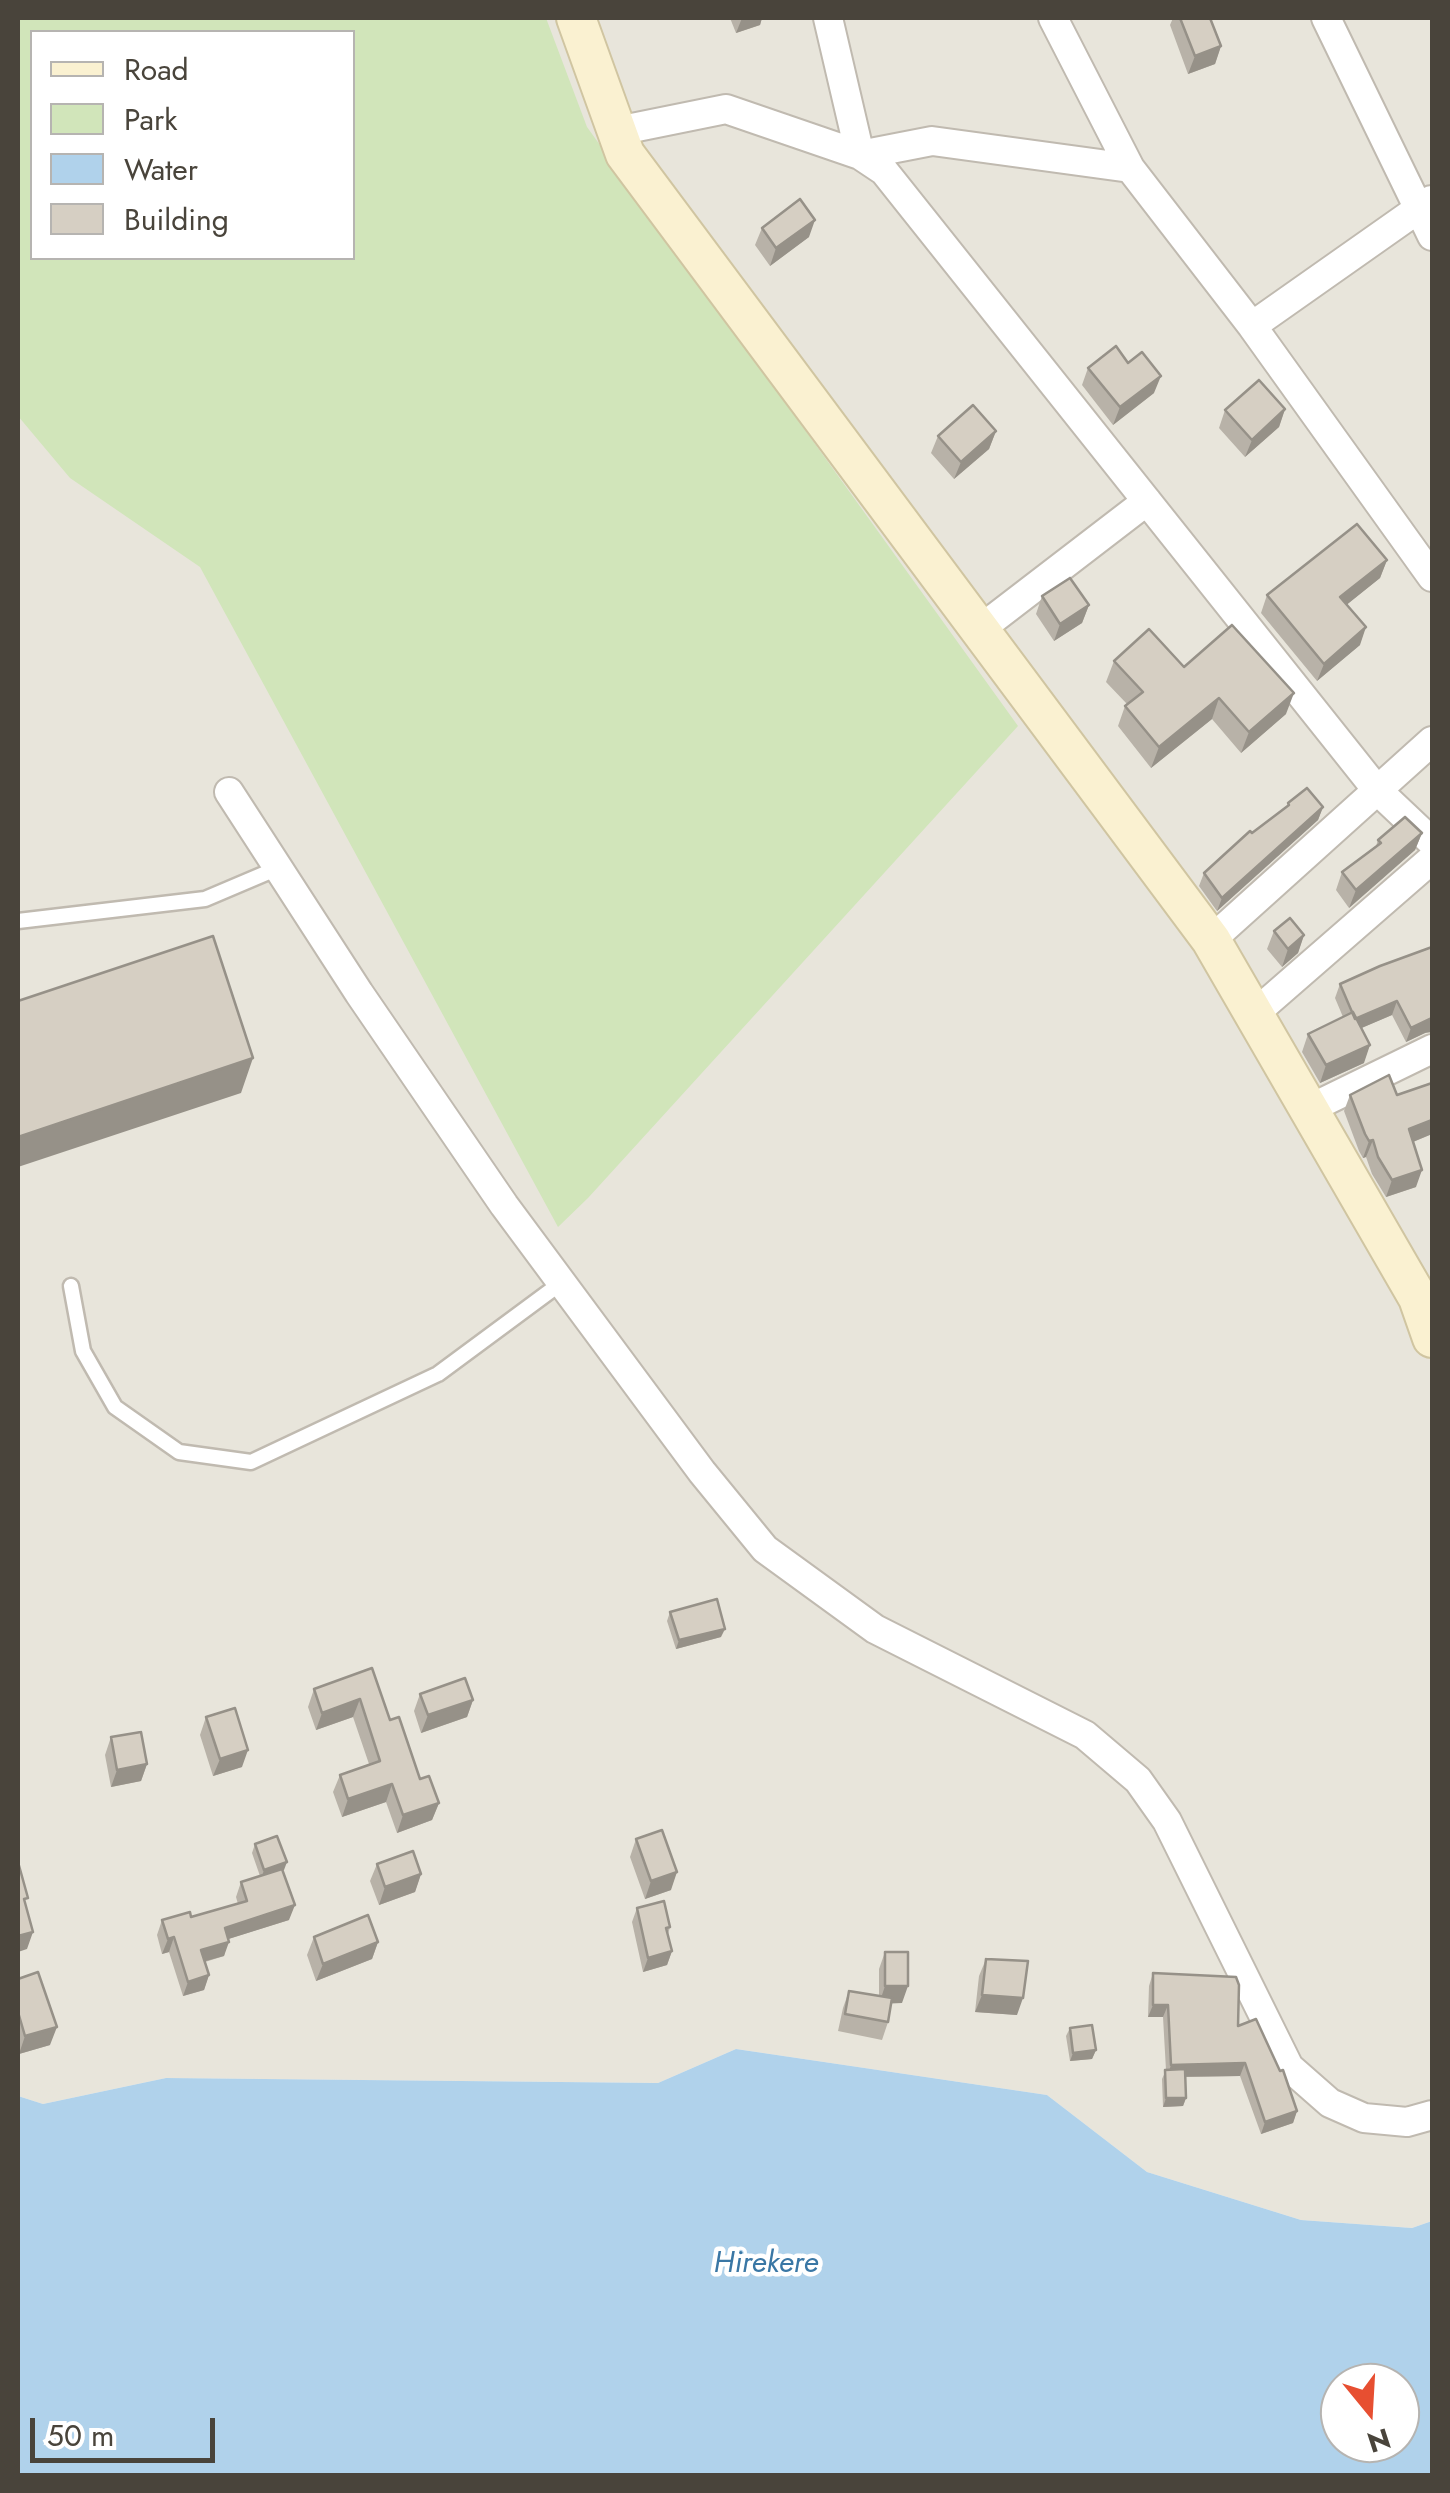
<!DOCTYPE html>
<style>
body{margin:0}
#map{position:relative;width:1450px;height:2493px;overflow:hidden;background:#f5f3ed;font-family:Jost,sans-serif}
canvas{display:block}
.frame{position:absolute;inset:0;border:20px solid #49443b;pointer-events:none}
.legend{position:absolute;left:30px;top:30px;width:325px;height:230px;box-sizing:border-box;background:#fff;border:2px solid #b6b4b1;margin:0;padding:12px 18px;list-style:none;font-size:30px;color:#49443b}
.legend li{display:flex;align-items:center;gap:20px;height:50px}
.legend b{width:50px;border:2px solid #b6b4b1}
.north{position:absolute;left:1320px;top:2363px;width:100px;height:100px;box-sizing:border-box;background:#fff;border:2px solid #b6b4b1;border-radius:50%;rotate:162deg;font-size:28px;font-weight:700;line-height:40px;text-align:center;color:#49443b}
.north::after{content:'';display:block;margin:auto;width:35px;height:45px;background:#e74f31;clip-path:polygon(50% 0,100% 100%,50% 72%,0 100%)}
.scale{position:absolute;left:30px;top:2418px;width:185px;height:45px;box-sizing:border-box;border:5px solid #49443b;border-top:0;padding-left:12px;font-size:30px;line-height:35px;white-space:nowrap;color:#49443b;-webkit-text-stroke:8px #fff;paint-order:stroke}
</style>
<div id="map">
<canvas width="1450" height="2493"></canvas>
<div class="frame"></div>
<ul class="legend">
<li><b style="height:12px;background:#faf1d1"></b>Road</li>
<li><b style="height:28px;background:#d1e5ba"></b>Park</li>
<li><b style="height:28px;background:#b0d2eb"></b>Water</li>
<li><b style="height:28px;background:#d6cfc3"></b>Building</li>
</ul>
<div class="north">N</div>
<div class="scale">50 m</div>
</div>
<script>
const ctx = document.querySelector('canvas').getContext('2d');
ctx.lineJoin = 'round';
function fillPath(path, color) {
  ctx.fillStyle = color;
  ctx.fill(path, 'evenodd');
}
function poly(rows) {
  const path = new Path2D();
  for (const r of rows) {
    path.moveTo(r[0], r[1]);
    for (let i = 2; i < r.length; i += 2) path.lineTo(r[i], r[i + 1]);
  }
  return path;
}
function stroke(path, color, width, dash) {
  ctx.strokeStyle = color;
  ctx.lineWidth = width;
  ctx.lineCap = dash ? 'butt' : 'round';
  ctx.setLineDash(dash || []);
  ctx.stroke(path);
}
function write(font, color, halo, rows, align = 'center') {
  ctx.font = font + ' Jost,sans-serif';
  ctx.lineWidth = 9;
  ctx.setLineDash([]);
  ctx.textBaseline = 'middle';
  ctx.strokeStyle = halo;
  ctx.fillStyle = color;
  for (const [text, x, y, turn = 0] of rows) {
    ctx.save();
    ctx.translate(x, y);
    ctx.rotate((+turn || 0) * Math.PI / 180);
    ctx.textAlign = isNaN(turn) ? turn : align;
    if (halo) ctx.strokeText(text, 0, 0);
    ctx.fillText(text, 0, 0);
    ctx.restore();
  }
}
fillPath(poly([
 [18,18,1432,18,1432,2221,1412,2228,1301,2220,1147,2172,1047,2095,736,2049,658,2083,166,2078,43,2104,18,2096],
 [32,32,352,32,352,258,32,258]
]), '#e8e5db');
fillPath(poly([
 [18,18,546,18,587,127,1018,726,588,1198,558,1227,200,567,70,478,18,416],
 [32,32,352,32,352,258,32,258]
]), '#d1e5ba');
fillPath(poly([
 [736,2049,1047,2095,1147,2172,1301,2220,1412,2228,1432,2221,1432,2475,18,2475,18,2096,43,2104,166,2078,658,2083],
 [1340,2383,1400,2383,1400,2443,1340,2443]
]), '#b0d2eb');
const lane = poly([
 [18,921,205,899,278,868],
 [71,1286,83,1351,115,1407,179,1452,251,1462,438,1374,561,1283]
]);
const street = poly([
 [828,18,860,155,932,141,1130,168,1252,326,1432,577],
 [1053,18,1130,168],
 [1326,18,1432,236],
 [618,134,632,128,726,109,860,155,884,171,1377,790,1432,842],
 [1252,326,1431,200],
 [979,630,1147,501],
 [229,792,359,993,504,1205,702,1472,765,1549,875,1629,1085,1735,1138,1780,1167,1821,1289,2067,1330,2103,1364,2118,1407,2122,1432,2115],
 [1211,940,1432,741],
 [1254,1014,1432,859],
 [1309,1109,1432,1049]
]);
const secondary = poly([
 [576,18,625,154,1211,940,1418,1298,1432,1338]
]);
stroke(lane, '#c0bab0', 19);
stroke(street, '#c0bab0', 32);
stroke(secondary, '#d0c5a1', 42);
stroke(lane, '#fff', 14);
stroke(street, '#fff', 28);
stroke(secondary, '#faf1d1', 38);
fillPath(poly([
 [730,18,762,18,760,25,736,33],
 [1173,18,1210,18,1221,46,1215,64,1188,74,1170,25],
 [762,228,809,237,770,266,755,245],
 [1088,368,1154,393,1113,425,1082,385],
 [1285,409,1279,427,1245,457,1219,428,1225,410],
 [996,431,989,449,954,479,931,453,938,436],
 [1387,560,1380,578,1347,604,1360,645,1317,681,1261,613,1267,595],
 [1042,596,1089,605,1082,623,1054,641,1036,614],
 [1114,661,1184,667,1286,714,1241,753,1212,719,1151,768,1118,726,1125,706,1127,704,1106,682],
 [1288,803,1323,807,1318,820,1217,911,1199,886,1204,873,1252,833,1287,807],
 [1422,833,1415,850,1349,908,1336,890,1342,872,1376,846,1378,840],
 [1274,931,1304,935,1298,953,1282,967,1267,949],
 [1380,966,1425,1033,1406,1042,1392,1015,1361,1028,1364,1063,1320,1083,1302,1052,1308,1034,1343,1017,1335,998,1340,984],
 [1350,1095,1397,1095,1432,1134,1413,1142,1416,1187,1386,1197,1372,1174,1366,1157,1363,1158,1359,1151,1344,1111],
 [670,1612,721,1637,676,1649,667,1621],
 [372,1668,390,1720,420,1779,439,1803,432,1820,397,1833,386,1802,342,1817,333,1792,340,1775,369,1764,353,1717,316,1730,308,1707,314,1689],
 [420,1694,473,1700,467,1717,421,1733,414,1711],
 [206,1717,242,1767,213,1776,200,1735],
 [111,1737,147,1764,141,1781,111,1787,105,1755],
 [636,1839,671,1890,645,1899,630,1857],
 [255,1844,283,1871,289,1920,228,1939,224,1956,205,1962,209,1975,204,1990,183,1996,169,1952,162,1954,157,1935,162,1920,191,1917,238,1904,236,1897,241,1882,260,1876,252,1853],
 [377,1864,421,1874,415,1892,379,1905,370,1881],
 [637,1908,670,1927,668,1934,672,1951,667,1965,643,1972,632,1922],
 [344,1924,378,1942,372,1959,316,1981,307,1955,314,1937,343,1926],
 [885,1952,902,2003,891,2003,888,2022,882,2040,838,2031,843,2008,849,1991,879,1996,879,1969],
 [986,1959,1017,2015,975,2012,979,1976],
 [1153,1973,1238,2026,1297,2111,1293,2123,1261,2134,1240,2076,1186,2077,1186,2098,1183,2106,1163,2107,1162,2079,1166,2070,1163,2017,1148,2017,1149,1986],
 [18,1979,50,2045,19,2054,18,2050],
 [1070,2028,1096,2050,1092,2059,1070,2061,1066,2036]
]), '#b8b2a8');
fillPath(poly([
 [742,18,762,18,760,25,736,33],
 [1221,46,1215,64,1188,74,1195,56],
 [815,220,809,237,770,266,776,248],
 [1161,376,1154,393,1113,425,1120,407],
 [1285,409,1279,427,1245,457,1252,440],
 [996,431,989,449,954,479,961,462],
 [1387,560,1380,578,1334,615,1340,597],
 [1089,605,1082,623,1054,641,1060,624],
 [1366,627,1360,645,1317,681,1324,664],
 [1294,693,1286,714,1241,753,1249,732],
 [1219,698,1212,719,1151,768,1159,747],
 [1323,807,1318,820,1217,911,1222,898],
 [1422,833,1415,850,1349,908,1356,890],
 [1304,935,1298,953,1282,967,1288,949],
 [1397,1001,1392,1015,1350,1033,1355,1019],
 [1432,1018,1432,1032,1425,1033,1406,1042,1411,1028],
 [1370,1045,1364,1063,1320,1083,1326,1065],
 [253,1058,241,1093,18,1167,18,1137],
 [1432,1120,1432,1134,1403,1146,1409,1129],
 [1373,1140,1366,1157,1363,1158,1369,1141],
 [1422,1170,1416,1187,1386,1197,1392,1180],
 [725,1629,721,1637,676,1649,679,1640],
 [360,1699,353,1717,316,1730,322,1713],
 [473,1700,467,1717,421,1733,428,1715],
 [248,1750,242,1767,213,1776,220,1759],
 [147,1764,141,1781,111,1787,117,1770],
 [392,1784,386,1802,342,1817,348,1799],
 [439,1803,432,1820,397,1833,403,1815],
 [287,1862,284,1870,261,1879,264,1870],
 [677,1872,671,1890,645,1899,651,1881],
 [421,1874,415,1892,379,1905,385,1887],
 [295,1905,289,1920,219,1942,225,1928],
 [33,1932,27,1949,18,1952,18,1936],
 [174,1937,169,1952,162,1954,168,1939],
 [229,1942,224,1956,195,1964,201,1950],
 [378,1942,372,1959,316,1981,323,1964],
 [672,1951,667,1965,643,1972,648,1958],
 [209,1975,204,1990,183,1996,188,1982],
 [885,1986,908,1986,902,2003,879,2004],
 [982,1995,1023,1998,1017,2015,975,2012],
 [1153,2005,1168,2005,1163,2017,1148,2017],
 [57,2027,50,2045,19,2054,25,2036],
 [1096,2050,1092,2059,1070,2061,1073,2053],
 [1245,2063,1240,2076,1167,2077,1171,2065],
 [1166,2098,1186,2098,1183,2106,1163,2107],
 [1297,2111,1293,2123,1261,2134,1265,2122]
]), '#969188');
const building = poly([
 [1180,18,1210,18,1221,46,1195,56,1180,18],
 [800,199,815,220,776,248,762,228,800,199],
 [1116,346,1128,363,1142,352,1161,376,1120,407,1088,368,1116,346],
 [1259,380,1285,409,1252,440,1225,410,1259,380],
 [973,405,996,431,961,462,938,436,973,405],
 [1357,524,1387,560,1340,597,1366,627,1324,664,1267,595,1357,524],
 [1070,578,1089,605,1060,624,1042,596,1070,578],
 [1232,625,1294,693,1249,732,1219,698,1159,747,1125,706,1143,692,1114,661,1149,629,1184,667,1232,625],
 [1307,788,1323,807,1222,898,1204,873,1250,831,1252,833,1289,805,1288,803,1307,788],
 [1405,817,1422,833,1356,890,1342,872,1381,843,1378,840,1405,817],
 [1290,918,1304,935,1288,949,1274,931,1290,918],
 [213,936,253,1058,18,1137,18,1001,213,936],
 [1432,947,1432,1018,1411,1028,1397,1001,1355,1019,1340,984,1380,966,1432,947],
 [1353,1012,1370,1045,1326,1065,1308,1034,1353,1012],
 [1389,1075,1397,1095,1432,1083,1432,1120,1409,1129,1422,1170,1392,1180,1378,1157,1373,1140,1369,1141,1365,1134,1350,1095,1389,1075],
 [717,1599,725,1629,679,1640,670,1612,717,1599],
 [372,1668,390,1720,399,1717,420,1779,429,1776,439,1803,403,1815,392,1784,348,1799,340,1775,380,1761,360,1699,322,1713,314,1689,372,1668],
 [465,1678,473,1700,428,1715,420,1694,465,1678],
 [235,1708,248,1750,220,1759,206,1717,235,1708],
 [141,1732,147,1764,117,1770,111,1737,141,1732],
 [662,1830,677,1872,651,1881,636,1839,662,1830],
 [277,1836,287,1862,264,1870,255,1844,277,1836],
 [413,1851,421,1874,385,1887,377,1864,413,1851],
 [18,1862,28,1898,24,1899,33,1932,18,1936,18,1862],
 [282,1869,295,1905,225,1928,229,1942,201,1950,209,1975,188,1982,174,1937,168,1939,162,1920,190,1912,191,1917,247,1901,241,1882,282,1869],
 [664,1901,670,1927,666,1928,672,1951,648,1958,637,1908,664,1901],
 [368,1915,378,1942,323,1964,314,1937,368,1915],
 [885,1952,908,1952,908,1986,885,1986,885,1952],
 [986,1959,1028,1961,1023,1998,982,1995,986,1959],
 [38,1972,57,2027,25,2036,18,2012,18,1979,38,1972],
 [1153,1973,1236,1977,1239,1985,1238,2026,1256,2019,1280,2071,1283,2070,1297,2111,1265,2122,1245,2063,1171,2065,1168,2005,1153,2005,1153,1973],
 [849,1991,892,1998,888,2022,845,2014,849,1991],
 [1092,2025,1096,2050,1073,2053,1070,2028,1092,2025],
 [1185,2069,1186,2098,1166,2098,1165,2070,1185,2069]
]);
fillPath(building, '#d6cfc3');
stroke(building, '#969188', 2.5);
write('italic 30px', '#3a77a5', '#fff', [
 ["Hirekere",766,2265]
]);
</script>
